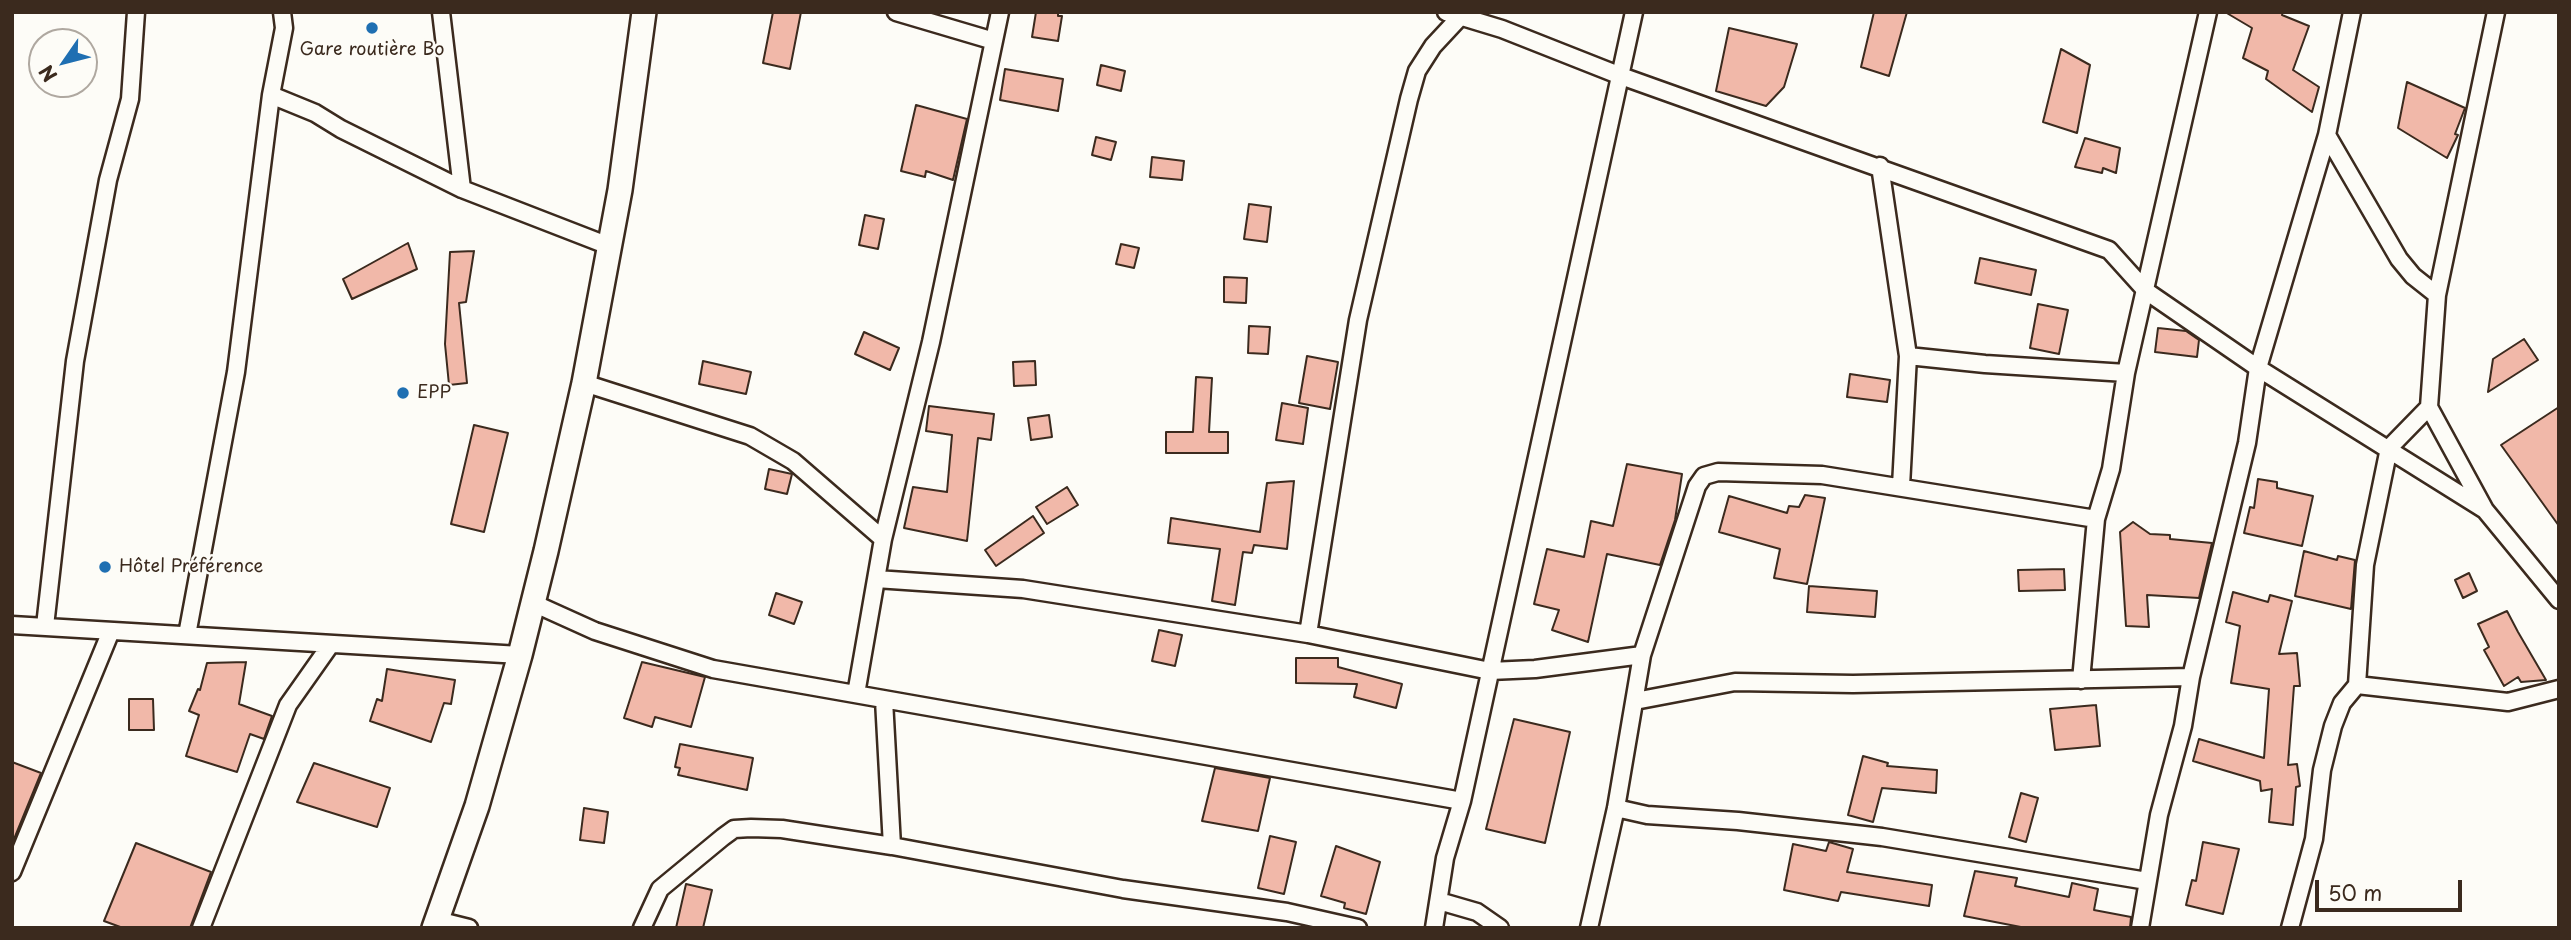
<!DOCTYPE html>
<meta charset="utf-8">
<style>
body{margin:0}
#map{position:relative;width:2571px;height:940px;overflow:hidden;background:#fdfcf7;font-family:"Playpen Sans",sans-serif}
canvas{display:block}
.frame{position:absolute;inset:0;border:14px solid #3b2a1e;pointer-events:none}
.north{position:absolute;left:28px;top:28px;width:70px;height:70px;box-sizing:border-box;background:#fdfcf7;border:2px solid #afa8a0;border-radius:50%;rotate:235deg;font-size:19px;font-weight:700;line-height:28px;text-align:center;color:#3b2a1e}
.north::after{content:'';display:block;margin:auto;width:24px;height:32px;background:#1f6fb2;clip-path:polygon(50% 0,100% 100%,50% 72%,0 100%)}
.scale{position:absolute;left:2315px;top:880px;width:147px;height:32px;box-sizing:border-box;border:4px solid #3b2a1e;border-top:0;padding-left:9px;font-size:21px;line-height:24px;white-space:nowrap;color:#3b2a1e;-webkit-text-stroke:5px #fdfcf7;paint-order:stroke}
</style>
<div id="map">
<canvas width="2571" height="940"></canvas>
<div class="frame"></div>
<div class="north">N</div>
<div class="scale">50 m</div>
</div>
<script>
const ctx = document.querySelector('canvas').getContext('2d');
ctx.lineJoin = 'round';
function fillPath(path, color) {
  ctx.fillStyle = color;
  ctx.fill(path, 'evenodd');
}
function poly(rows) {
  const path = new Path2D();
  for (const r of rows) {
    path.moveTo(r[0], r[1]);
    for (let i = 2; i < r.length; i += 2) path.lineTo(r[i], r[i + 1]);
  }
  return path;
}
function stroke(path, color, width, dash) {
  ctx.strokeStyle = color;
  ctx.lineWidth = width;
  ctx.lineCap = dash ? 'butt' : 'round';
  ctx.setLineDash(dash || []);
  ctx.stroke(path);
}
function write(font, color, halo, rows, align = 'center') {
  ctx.font = font + ' "Playpen Sans",sans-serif';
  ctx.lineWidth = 5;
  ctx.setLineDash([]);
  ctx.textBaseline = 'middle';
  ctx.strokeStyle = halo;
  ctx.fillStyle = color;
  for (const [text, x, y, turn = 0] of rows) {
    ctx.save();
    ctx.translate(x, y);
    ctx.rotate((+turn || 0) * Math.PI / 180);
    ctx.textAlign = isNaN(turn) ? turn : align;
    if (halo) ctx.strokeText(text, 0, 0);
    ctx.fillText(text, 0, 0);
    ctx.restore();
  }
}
const building = poly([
 [773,12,801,12,790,69,763,63,773,12],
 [1036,12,1058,12,1058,16,1062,16,1058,41,1032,37,1036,12],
 [1874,12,1907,12,1889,76,1861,67,1874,12],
 [2225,12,2283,12,2282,15,2309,26,2293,70,2319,87,2312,112,2266,79,2268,71,2243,58,2252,28,2225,12],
 [1729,28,1797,44,1784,87,1766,106,1716,91,1729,28],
 [2061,49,2090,65,2077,133,2043,122,2061,49],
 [1101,65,1125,71,1121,91,1097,85,1101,65],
 [1005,69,1063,79,1058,111,1000,100,1005,69],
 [2407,82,2465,108,2455,134,2458,135,2447,158,2398,128,2407,82],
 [916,105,967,119,953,180,926,171,925,177,901,171,916,105],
 [1096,137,1116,142,1111,160,1092,155,1096,137],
 [2085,138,2120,148,2116,173,2103,168,2102,173,2075,167,2085,138],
 [1152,157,1184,161,1182,180,1150,177,1152,157],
 [1249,204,1271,207,1267,242,1244,239,1249,204],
 [865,215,884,219,878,249,859,245,865,215],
 [408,243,417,269,352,299,343,279,408,243],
 [1121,244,1139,248,1134,268,1116,264,1121,244],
 [474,251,466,302,459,303,467,383,449,385,445,344,450,252,474,251],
 [1980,258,2036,270,2031,295,1975,283,1980,258],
 [1224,277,1247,278,1246,303,1224,302,1224,277],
 [2038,304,2068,310,2059,354,2030,348,2038,304],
 [1249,326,1270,327,1268,354,1248,353,1249,326],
 [2158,328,2186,331,2199,340,2197,357,2155,352,2158,328],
 [864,332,899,348,890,370,855,354,864,332],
 [2524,339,2538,360,2488,392,2493,359,2524,339],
 [1307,356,1338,362,1330,409,1299,403,1307,356],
 [703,361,751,372,746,394,699,384,703,361],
 [1035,361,1036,385,1014,386,1013,362,1035,361],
 [1850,374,1890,380,1887,402,1847,397,1850,374],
 [1196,377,1212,378,1209,432,1228,432,1228,453,1166,453,1166,432,1193,432,1196,377],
 [1282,403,1308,408,1303,444,1276,440,1282,403],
 [929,406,994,414,991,440,978,438,967,541,904,528,913,487,947,492,952,435,926,431,929,406],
 [2559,407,2559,526,2501,445,2559,407],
 [1049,415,1052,437,1031,440,1028,418,1049,415],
 [474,425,508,433,484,532,451,524,474,425],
 [1627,464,1682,474,1675,520,1660,565,1607,554,1588,642,1552,630,1559,610,1534,604,1547,549,1584,557,1591,521,1613,526,1627,464],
 [769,469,792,474,787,494,765,489,769,469],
 [2258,479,2277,482,2277,488,2313,496,2302,546,2244,533,2250,507,2254,508,2258,479],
 [1294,481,1287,549,1254,545,1252,553,1243,552,1235,605,1212,601,1220,549,1168,543,1171,518,1260,532,1267,483,1294,481],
 [1067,487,1078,505,1047,524,1036,507,1067,487],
 [1805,495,1825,498,1807,584,1774,578,1780,549,1719,532,1729,496,1787,513,1789,506,1799,507,1805,495],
 [1033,516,1044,533,996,566,985,550,1033,516],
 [2133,522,2150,534,2170,535,2170,539,2212,543,2199,598,2147,595,2149,627,2126,626,2120,532,2133,522],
 [2304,551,2337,560,2338,556,2355,560,2351,609,2295,596,2304,551],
 [2064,569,2065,590,2019,591,2018,570,2064,569],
 [2469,573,2477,591,2463,598,2455,580,2469,573],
 [1809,586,1877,591,1875,617,1807,612,1809,586],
 [2233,592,2268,602,2270,595,2292,601,2279,654,2297,653,2300,686,2294,686,2288,765,2297,764,2300,786,2296,787,2293,825,2269,822,2272,789,2261,791,2260,781,2193,761,2199,739,2264,758,2269,689,2231,683,2240,626,2226,622,2233,592],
 [776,593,802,602,794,624,769,615,776,593],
 [2507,611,2518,632,2546,680,2521,682,2518,677,2504,686,2484,650,2489,647,2478,624,2507,611],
 [1159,630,1182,635,1175,666,1152,661,1159,630],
 [1296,658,1338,658,1338,667,1402,684,1396,708,1354,697,1357,684,1296,683,1296,658],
 [246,662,239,704,272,716,264,739,250,734,237,772,186,756,199,715,189,711,198,689,200,690,207,663,246,662],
 [642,662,705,677,691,727,655,717,652,727,624,718,642,662],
 [387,669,455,680,451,704,444,703,431,742,370,721,377,699,382,701,387,669],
 [129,699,153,699,154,730,129,730,129,699],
 [2096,705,2100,746,2055,750,2050,709,2096,705],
 [1514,719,1570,732,1545,843,1486,829,1514,719],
 [680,744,753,758,747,790,678,775,680,768,675,767,680,744],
 [1863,756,1888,763,1887,766,1937,770,1936,793,1882,788,1873,822,1848,815,1863,756],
 [12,762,41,773,12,844,12,762],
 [314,763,390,788,377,827,297,802,314,763],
 [1215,768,1270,778,1258,831,1202,821,1215,768],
 [2021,793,2038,798,2026,842,2009,837,2021,793],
 [584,808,608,812,604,843,580,840,584,808],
 [1270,836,1296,842,1284,894,1258,888,1270,836],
 [1829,842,1853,849,1847,872,1932,885,1929,906,1841,892,1838,901,1784,890,1793,844,1826,851,1829,842],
 [2203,842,2239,849,2223,914,2186,905,2192,880,2196,881,2203,842],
 [136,843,211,872,190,928,123,928,104,921,136,843],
 [1336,846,1380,862,1366,914,1344,908,1345,903,1321,896,1336,846],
 [1975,871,2017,878,2015,886,2069,897,2072,883,2098,889,2094,910,2131,917,2130,928,2026,928,1964,916,1975,871],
 [686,884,712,890,703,928,676,928,686,884]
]);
fillPath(building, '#f1b8a9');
stroke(building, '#3b2a1e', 2);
const minor = poly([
 [441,12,462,189],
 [896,12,994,41],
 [1446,12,1502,29,1621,76,2109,250,2146,291,2258,368,2485,510],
 [2496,12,2437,295,2429,407,2485,510,2559,600],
 [271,95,315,113,341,129,462,189,609,246],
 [2327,135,2399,259,2413,276,2437,295],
 [1880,166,1908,356,1901,486],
 [1908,356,1985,364,2126,373],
 [584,383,750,436,793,461,883,539],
 [876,579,1023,589,1308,634,1490,671,1535,669,1642,655],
 [533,603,595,631,713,669,1462,801],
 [12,625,520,655],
 [45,626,75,361,108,180,130,99,136,12],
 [1308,634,1358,320,1409,99,1417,71,1433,46,1460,17],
 [187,635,236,372,271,95,284,28,282,12],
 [2081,680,2096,519,2111,469,2126,373,2208,12],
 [2357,685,2508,702,2559,689],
 [856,694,883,539,931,342,1000,12],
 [884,700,892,846],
 [1635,701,1735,682,1853,684,2191,677],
 [1616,808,1647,815,1738,821,1882,837,2147,881],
 [12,872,111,631],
 [1439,901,1477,912,1500,928],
 [437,920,469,928],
 [201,928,288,705,331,644],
 [642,928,660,889,723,837,734,829,751,828,782,829,892,846,1123,889,1287,912,1358,928],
 [1434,928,1445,858,1462,801,1634,12],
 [1589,928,1616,808,1642,655,1697,486,1704,476,1718,472,1822,475,2096,519],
 [2140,928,2159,815,2183,726,2191,677,2247,443,2258,368,2327,135,2352,12],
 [2290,928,2314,839,2322,770,2333,726,2342,703,2357,685,2365,565,2389,448,2429,407]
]);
const secondary = poly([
 [434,928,477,806,520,655,546,551,584,383,620,190,644,12]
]);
stroke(minor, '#3b2a1e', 21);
stroke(secondary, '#3b2a1e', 28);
stroke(minor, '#fdfcf7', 16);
stroke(secondary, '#fdfcf7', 23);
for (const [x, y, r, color] of [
 [372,28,7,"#1f6fb2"],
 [403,393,7,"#1f6fb2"],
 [105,567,7,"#1f6fb2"]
]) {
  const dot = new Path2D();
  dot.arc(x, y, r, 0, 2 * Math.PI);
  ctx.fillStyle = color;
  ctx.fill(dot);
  stroke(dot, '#fdfcf7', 2.5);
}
write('18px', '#3b2a1e', '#fdfcf7', [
 ["Gare routière Bo",372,50,"center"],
 ["EPP",417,393],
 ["Hôtel Préférence",119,567]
], 'left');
</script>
